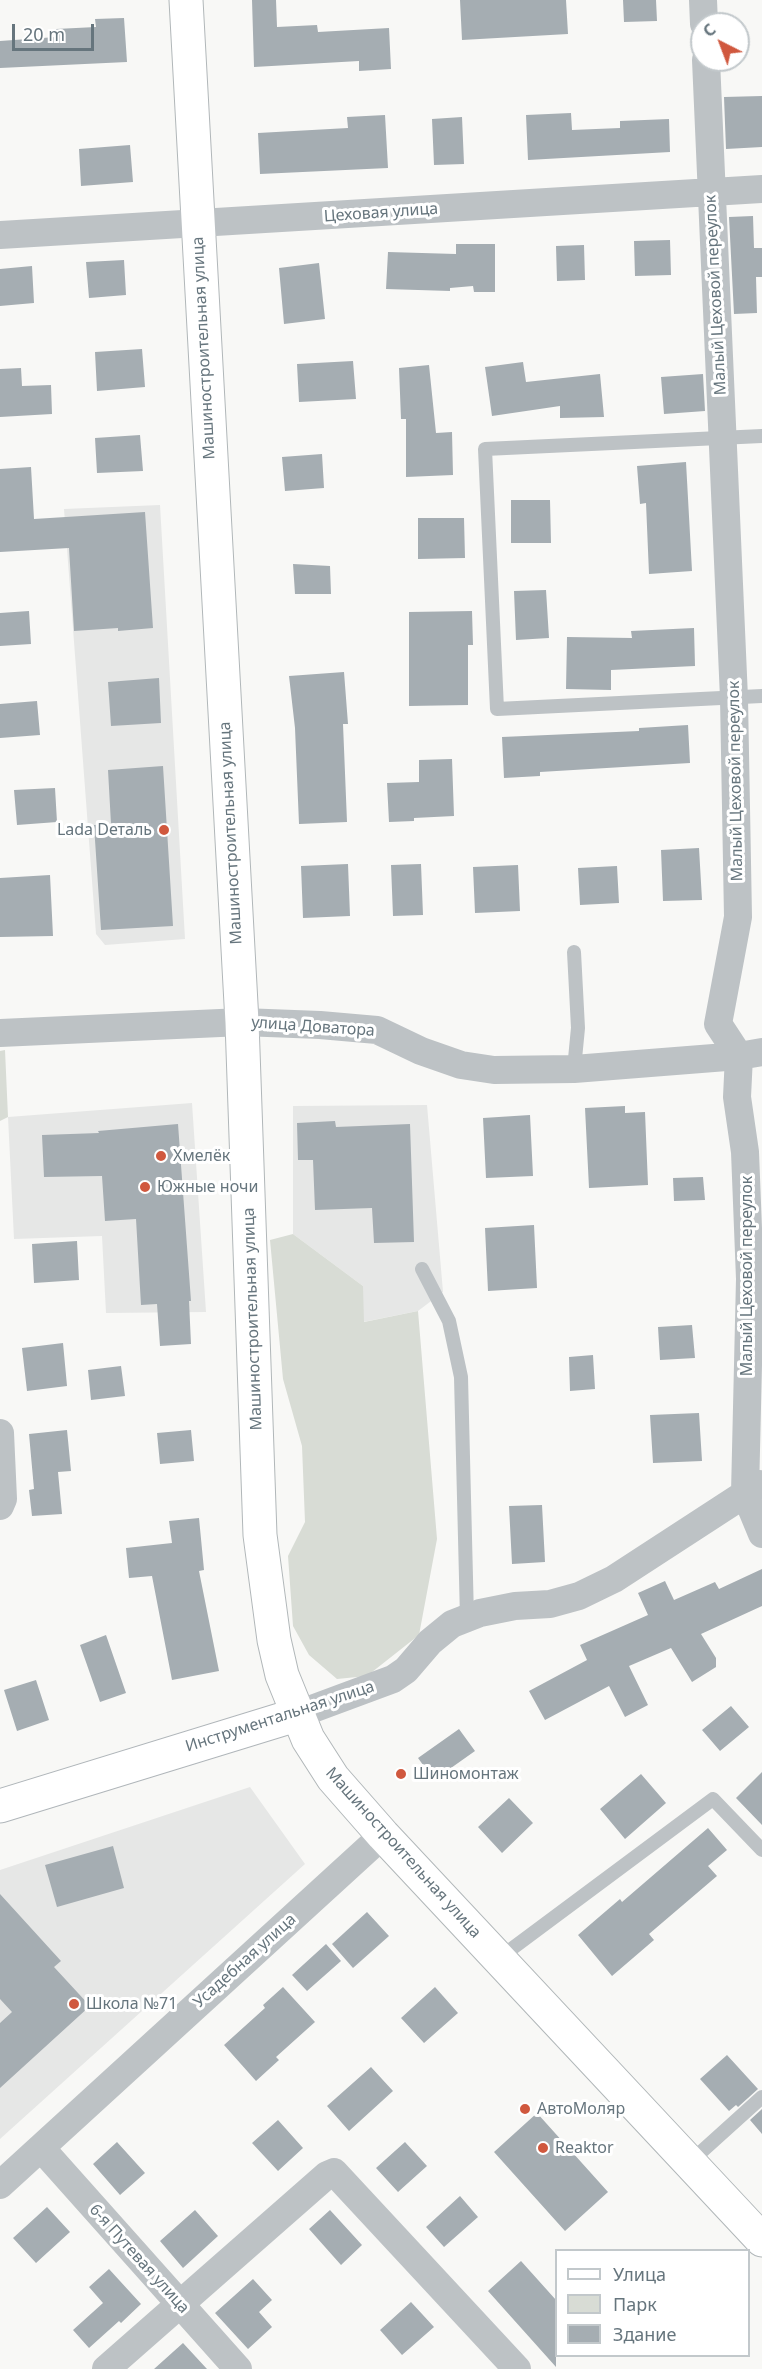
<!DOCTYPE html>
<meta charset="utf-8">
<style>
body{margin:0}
#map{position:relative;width:762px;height:2369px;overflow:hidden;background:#f8f8f6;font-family:"Noto Sans",sans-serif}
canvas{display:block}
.legend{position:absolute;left:555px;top:2249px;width:195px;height:108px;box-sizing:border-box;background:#fff;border:2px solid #c2c8cb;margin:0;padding:8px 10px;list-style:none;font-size:18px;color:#66757d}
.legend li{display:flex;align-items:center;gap:12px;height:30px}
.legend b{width:30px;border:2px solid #c2c8cb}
.north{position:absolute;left:690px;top:12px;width:60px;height:60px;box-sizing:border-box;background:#fff;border:2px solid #c2c8cb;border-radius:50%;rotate:318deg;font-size:16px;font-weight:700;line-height:24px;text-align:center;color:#66757d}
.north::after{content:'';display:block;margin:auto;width:21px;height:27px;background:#d0583e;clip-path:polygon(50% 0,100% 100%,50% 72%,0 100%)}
.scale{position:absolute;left:12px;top:24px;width:82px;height:27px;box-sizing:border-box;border:3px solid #66757d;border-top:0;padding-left:8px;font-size:18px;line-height:21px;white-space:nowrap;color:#66757d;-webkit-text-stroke:4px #fff;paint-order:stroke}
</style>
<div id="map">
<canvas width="762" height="2369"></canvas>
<ul class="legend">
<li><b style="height:8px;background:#fff"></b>Улица</li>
<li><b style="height:16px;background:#d8dcd5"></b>Парк</li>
<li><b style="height:16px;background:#a5adb2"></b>Здание</li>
</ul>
<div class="north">С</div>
<div class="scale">20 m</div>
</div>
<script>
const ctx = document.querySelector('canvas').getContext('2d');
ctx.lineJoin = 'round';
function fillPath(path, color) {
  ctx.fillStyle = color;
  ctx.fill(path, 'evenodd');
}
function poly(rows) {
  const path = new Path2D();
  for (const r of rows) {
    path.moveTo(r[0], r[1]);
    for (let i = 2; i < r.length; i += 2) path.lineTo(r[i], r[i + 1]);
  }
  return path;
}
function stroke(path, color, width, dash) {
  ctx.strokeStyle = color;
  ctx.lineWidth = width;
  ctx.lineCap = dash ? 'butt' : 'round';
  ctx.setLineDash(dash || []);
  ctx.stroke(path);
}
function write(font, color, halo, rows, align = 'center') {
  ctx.font = font + ' "Noto Sans",sans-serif';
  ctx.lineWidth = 6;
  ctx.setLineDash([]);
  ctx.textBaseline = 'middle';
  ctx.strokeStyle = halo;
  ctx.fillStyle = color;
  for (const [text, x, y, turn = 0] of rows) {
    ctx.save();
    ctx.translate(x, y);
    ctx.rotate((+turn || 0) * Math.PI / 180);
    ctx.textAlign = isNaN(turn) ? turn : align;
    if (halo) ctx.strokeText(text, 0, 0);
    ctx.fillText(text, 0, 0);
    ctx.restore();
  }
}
fillPath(poly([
 [160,505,185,939,105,945,96,934,64,509],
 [192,1103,206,1312,106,1313,102,1236,14,1239,8,1117],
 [427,1105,443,1292,418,1311,363,1322,363,1286,293,1234,293,1106],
 [250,1787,305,1864,0,2139,0,1870]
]), '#e6e7e6');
fillPath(poly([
 [5,1050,8,1117,0,1121,0,1051],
 [293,1234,363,1286,364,1322,418,1311,437,1539,419,1635,367,1676,337,1679,309,1655,293,1626,288,1556,305,1522,302,1446,283,1379,270,1240]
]), '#d8dcd5');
fillPath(poly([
 [252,0,276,0,277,27,317,25,318,32,389,28,391,69,359,71,359,61,254,67],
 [460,0,566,0,568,34,462,40],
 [623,0,656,0,657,21,624,22],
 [124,18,127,62,0,68,0,41,56,37,56,29,96,27,95,19],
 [762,96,762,147,726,149,724,97],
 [571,113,572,130,620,128,620,121,669,119,670,152,528,160,526,115],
 [385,115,388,168,260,174,258,133,348,128,347,117],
 [462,117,464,164,434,165,432,119],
 [130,145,133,182,81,186,79,149],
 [753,216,754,248,762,248,762,277,756,277,757,313,734,314,729,217],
 [670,240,671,275,635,276,634,241],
 [456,244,495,244,495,292,474,292,473,286,450,288,450,291,386,289,388,252,456,254],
 [584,245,585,280,557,281,556,246],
 [124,260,126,295,89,298,86,262],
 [319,263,325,319,284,324,279,268],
 [32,266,34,303,0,306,0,269],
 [142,349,145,387,97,391,95,352],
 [353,361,356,399,299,402,297,364],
 [523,362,526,382,600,374,604,417,560,418,560,406,492,416,485,367],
 [429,365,436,433,452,432,453,475,406,477,406,419,401,419,399,368],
 [21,368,22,386,51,385,52,414,0,417,0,369],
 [703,374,705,411,664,414,661,377],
 [140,435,143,471,97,473,95,438],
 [322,454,324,488,285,491,282,457],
 [686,462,692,571,649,574,646,503,640,504,637,466],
 [31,467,34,519,145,512,153,628,118,631,118,628,74,631,69,548,0,552,0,469],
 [511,500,550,500,551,543,511,543],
 [418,518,464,518,465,558,418,559],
 [293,564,330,566,331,594,295,594],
 [546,590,549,638,516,640,514,591],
 [29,611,31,644,0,646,0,613],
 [472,611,473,645,468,645,468,705,409,706,409,612],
 [694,628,695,666,611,670,611,690,566,689,567,637,632,638,631,631],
 [344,672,348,724,343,724,347,822,299,824,295,728,289,676],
 [159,678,161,723,111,726,108,682],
 [37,701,40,735,0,738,0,704],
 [688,725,690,763,540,772,540,776,504,778,502,737,639,731,639,728],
 [452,759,454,816,414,818,414,821,389,822,387,783,419,782,419,760],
 [163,766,173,926,101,930,94,825,111,824,108,770],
 [55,788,57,822,17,825,14,790],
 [699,848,702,900,663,901,661,850],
 [348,864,350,916,303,918,301,866],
 [421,864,423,915,393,916,391,865],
 [518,865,520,911,475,913,473,867],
 [617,866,619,903,580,905,578,868],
 [50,875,53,936,0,937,0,878],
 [625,1106,625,1113,645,1112,648,1185,589,1188,585,1108],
 [530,1115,533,1176,486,1178,483,1118],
 [335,1121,336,1127,410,1124,414,1242,374,1243,372,1208,315,1210,313,1160,298,1160,297,1123],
 [178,1124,191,1301,189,1301,191,1344,160,1346,157,1304,141,1305,136,1219,105,1221,102,1176,44,1177,42,1135,99,1133,98,1131],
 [703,1177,705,1200,674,1201,673,1178],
 [534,1225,537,1288,488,1291,485,1228],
 [77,1241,79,1280,34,1283,32,1244],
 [692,1325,695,1358,660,1360,658,1327],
 [63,1343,67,1386,27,1391,22,1348],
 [593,1355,595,1389,570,1391,569,1357],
 [121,1366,125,1396,91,1400,88,1370],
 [699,1413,702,1461,653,1463,650,1415],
 [67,1430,71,1471,58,1472,62,1514,32,1516,29,1490,34,1489,29,1434],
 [191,1430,194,1461,160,1464,157,1433],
 [542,1505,545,1562,512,1564,509,1506],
 [199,1518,204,1570,199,1571,219,1671,172,1680,152,1576,129,1578,126,1548,172,1543,169,1521],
 [762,1569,762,1606,701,1634,716,1658,716,1667,692,1682,671,1648,629,1666,648,1705,625,1717,609,1686,545,1720,529,1691,587,1660,580,1645,648,1615,638,1593,665,1581,674,1600,715,1582,719,1589],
 [106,1635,126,1693,100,1702,80,1645],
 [36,1680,49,1720,17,1731,4,1690],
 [731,1706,749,1727,720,1751,702,1730],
 [459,1729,475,1751,434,1780,418,1758],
 [762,1772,762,1825,736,1798],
 [641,1774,666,1803,625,1839,600,1809],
 [509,1798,533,1823,502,1853,478,1827],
 [708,1828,727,1850,708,1866,717,1876,649,1934,654,1940,612,1976,578,1935,620,1899,622,1902],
 [113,1846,124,1888,57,1907,45,1865],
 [0,1894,61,1961,54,1967,90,2006,0,2088,0,2023,12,2012,0,1999],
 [367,1912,389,1936,353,1968,332,1944],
 [326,1944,341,1961,307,1991,292,1975],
 [283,1987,315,2022,276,2057,279,2060,256,2081,224,2045,265,2008,263,2005],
 [435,1987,458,2013,424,2043,401,2018],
 [727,2055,758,2089,738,2107,736,2105,729,2111,700,2079],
 [371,2067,393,2091,349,2131,327,2106],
 [762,2109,762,2134,750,2120],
 [537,2113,608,2192,565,2231,494,2152],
 [278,2120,303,2148,278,2171,252,2143],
 [117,2142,145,2173,120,2195,93,2164],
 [405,2142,427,2166,398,2192,376,2168],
 [460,2196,478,2217,444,2247,426,2227],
 [47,2207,70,2232,36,2263,13,2238],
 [195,2210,218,2236,183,2268,160,2241],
 [330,2210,362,2245,341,2265,309,2229],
 [521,2261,556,2300,556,2367,488,2291],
 [109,2269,141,2304,121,2323,119,2321,89,2348,73,2330,103,2303,89,2287],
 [253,2279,272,2300,259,2312,272,2327,248,2349,215,2313],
 [411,2302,434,2327,402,2355,380,2330],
 [183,2343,207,2369,154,2369]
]), '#a5adb2');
const secondary = poly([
 [0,1806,296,1715]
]);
const primary = poly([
 [186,0,242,1022,260,1535,274,1640,282,1675,308,1739,333,1778,383,1835,762,2240]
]);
stroke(secondary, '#b0b6ba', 35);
stroke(primary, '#b1b7b9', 35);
stroke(poly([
 [762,436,485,449,497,709,762,696],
 [574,1069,578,1028,574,952],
 [422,1269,449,1321,461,1377,467,1618],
 [498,1959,713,1799,762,1850],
 [690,2162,762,2097]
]), '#bdc2c5', 14);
stroke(poly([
 [703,0,704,24],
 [706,60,734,698,738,917,718,1024,739,1056,737,1097,745,1152,750,1279,745,1493,762,1534],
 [0,235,762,189],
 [0,1033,242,1022,320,1025,377,1030,421,1051,461,1065,494,1070,574,1069,739,1056,762,1052],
 [0,1433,3,1499,0,1506],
 [296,1715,393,1679,406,1670,430,1642,452,1624,480,1613,515,1606,550,1604,579,1596,614,1579,760,1484],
 [41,2148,238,2369],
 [0,2185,383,1835],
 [106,2369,327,2175,334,2172,517,2369]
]), '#bdc2c5', 28);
stroke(secondary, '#fff', 33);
stroke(primary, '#fff', 33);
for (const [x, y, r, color] of [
 [164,830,6,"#d0583e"],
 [161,1156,6,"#d0583e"],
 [145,1187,6,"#d0583e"],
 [401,1774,6,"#d0583e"],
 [74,2004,6,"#d0583e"],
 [525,2109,6,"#d0583e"],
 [543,2148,6,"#d0583e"]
]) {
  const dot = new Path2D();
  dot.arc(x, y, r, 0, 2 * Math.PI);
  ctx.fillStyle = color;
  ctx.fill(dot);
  stroke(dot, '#fff', 2);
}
write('16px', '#66757d', '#fff', [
 ["Цеховая улица",381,213,-4],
 ["Малый Цеховой переулок",716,295,-93],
 ["Машиностроительная улица",204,348,-93],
 ["Малый Цеховой переулок",736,781,-91],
 ["Машиностроительная улица",231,833,-93],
 ["улица Доватора",313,1027,4],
 ["Малый Цеховой переулок",747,1276,-90],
 ["Машиностроительная улица",253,1319,-92],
 ["Инструментальная улица",280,1717,-18],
 ["Машиностроительная улица",403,1853,48],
 ["Усадебная улица",245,1961,-42],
 ["6-я Путевая улица",139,2259,48]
]);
write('16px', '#66757d', '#fff', [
 ["Lada Dеталь",152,830,"right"],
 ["Хмелёк",173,1156],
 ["Южные ночи",157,1187],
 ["Шиномонтаж",413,1774],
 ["Школа №71",86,2004],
 ["АвтоМоляр",537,2109],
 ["Reaktor",555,2148]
], 'left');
</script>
